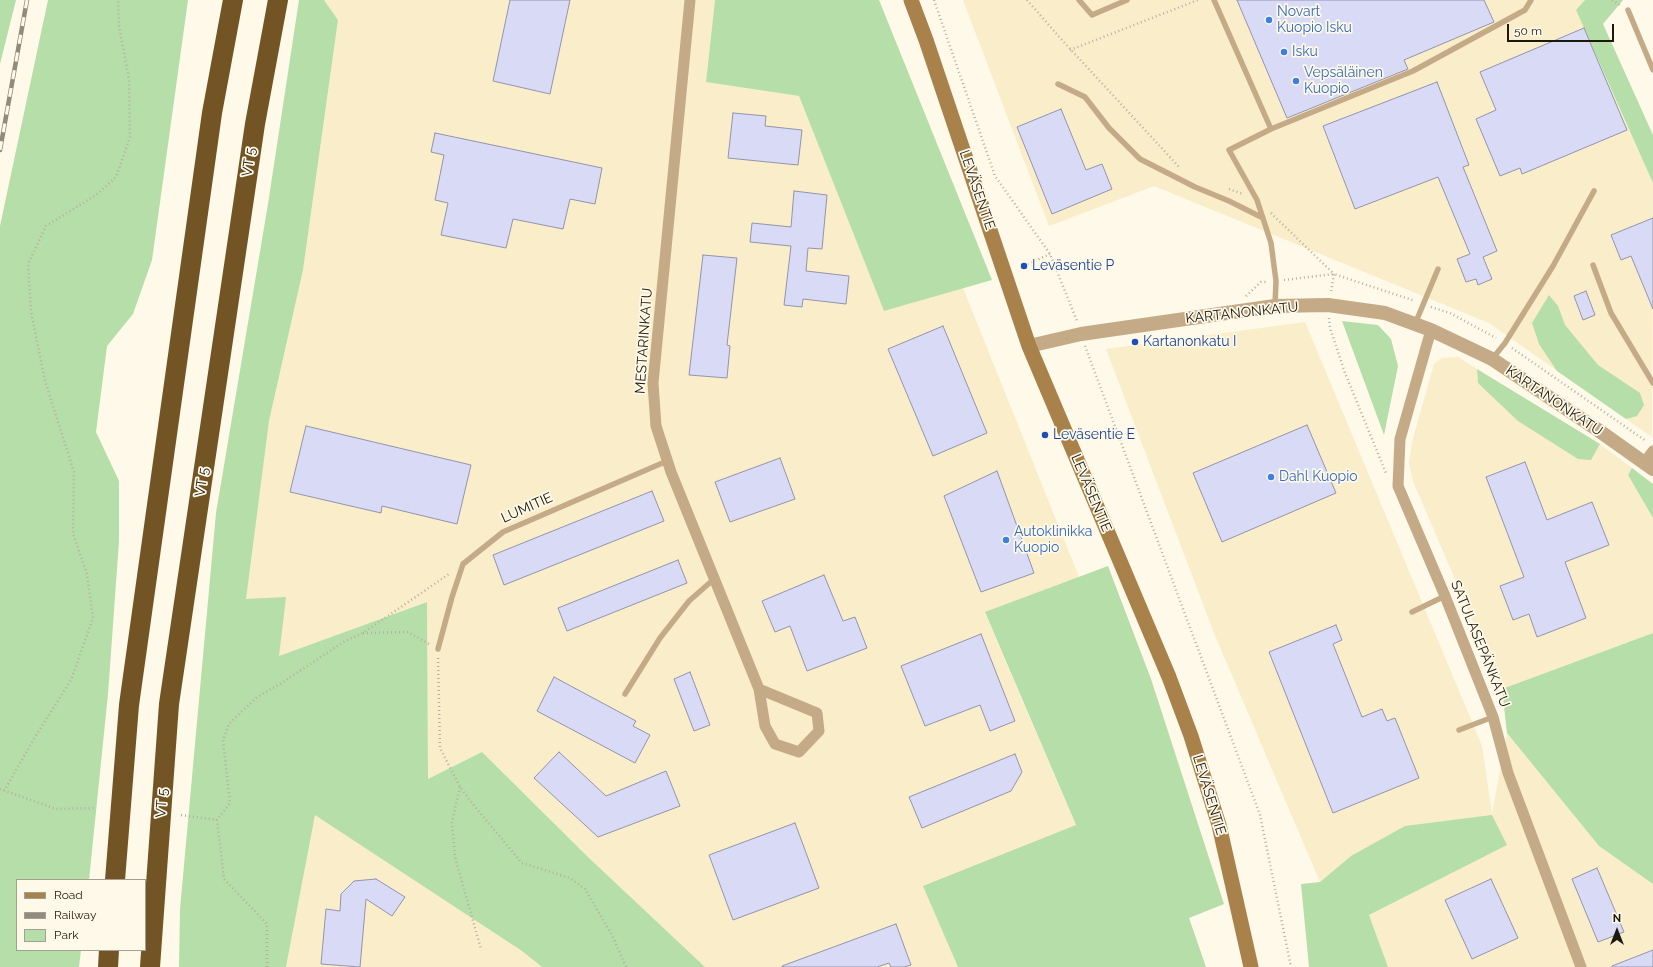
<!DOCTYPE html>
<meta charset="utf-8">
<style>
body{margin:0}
#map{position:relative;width:1653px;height:967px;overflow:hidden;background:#fef9e8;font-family:Raleway,sans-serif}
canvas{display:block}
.legend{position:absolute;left:16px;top:879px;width:130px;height:72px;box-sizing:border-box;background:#fef9e8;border:1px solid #a39f91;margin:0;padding:5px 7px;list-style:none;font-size:12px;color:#1b180e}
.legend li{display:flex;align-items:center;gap:8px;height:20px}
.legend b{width:20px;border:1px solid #a39f91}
.north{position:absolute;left:1597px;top:911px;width:40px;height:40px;-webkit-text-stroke:3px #fef9e8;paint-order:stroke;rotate:0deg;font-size:11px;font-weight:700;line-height:16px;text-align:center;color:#1b180e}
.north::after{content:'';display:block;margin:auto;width:14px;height:18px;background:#1b180e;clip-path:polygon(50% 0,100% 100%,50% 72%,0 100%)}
.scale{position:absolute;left:1507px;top:24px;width:107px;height:18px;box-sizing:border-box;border:2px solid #1b180e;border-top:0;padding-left:5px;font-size:12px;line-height:14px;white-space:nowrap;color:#1b180e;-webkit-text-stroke:3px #fef9e8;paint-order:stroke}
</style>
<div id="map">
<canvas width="1653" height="967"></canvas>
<ul class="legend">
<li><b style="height:5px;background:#a9824b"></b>Road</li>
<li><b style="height:5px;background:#8f8b7d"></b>Railway</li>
<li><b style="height:11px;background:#b5dea8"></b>Park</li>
</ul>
<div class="north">N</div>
<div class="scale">50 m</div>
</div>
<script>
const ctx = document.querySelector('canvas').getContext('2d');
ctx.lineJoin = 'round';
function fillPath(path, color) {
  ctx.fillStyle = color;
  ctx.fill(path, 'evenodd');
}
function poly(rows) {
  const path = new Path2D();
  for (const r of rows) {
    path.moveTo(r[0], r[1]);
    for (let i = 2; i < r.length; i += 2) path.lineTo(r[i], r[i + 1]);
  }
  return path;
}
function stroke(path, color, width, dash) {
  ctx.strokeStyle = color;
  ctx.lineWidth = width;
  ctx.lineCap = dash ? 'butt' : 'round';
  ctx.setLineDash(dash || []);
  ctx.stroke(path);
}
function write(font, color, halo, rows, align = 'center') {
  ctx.font = font + ' Raleway,sans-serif';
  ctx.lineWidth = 3.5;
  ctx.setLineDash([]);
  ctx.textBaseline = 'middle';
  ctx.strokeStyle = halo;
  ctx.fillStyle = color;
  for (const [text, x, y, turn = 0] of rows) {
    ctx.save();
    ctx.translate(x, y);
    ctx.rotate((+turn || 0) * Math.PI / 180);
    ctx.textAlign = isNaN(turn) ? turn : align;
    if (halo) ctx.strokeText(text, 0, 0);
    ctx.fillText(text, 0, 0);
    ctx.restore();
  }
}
fillPath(poly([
 [324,0,715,0,706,82,799,96,884,311,963,288,1079,577,985,613,1076,826,924,886,958,967,705,967,589,858,482,752,428,779,427,602,279,656,245,599,269,421,303,270,338,20],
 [963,0,1585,0,1576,10,1653,183,1652,437,1489,323,1154,186,1049,226],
 [1305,322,1482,746,1492,814,1507,733,1599,846,1653,884,1653,967,1388,967,1369,915,1507,845,1351,856,1320,882,1214,633,1106,349],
 [1458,357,1477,369,1478,383,1591,460,1600,444,1632,468,1628,475,1653,518,1653,633,1502,689,1413,481,1409,462,1412,442,1434,364,1442,358],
 [315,814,522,951,542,967,286,967]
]), '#f9edca');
fillPath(poly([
 [0,0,16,0,0,64],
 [48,0,188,0,152,260,133,314,107,346,96,432,119,481,119,541,108,694,89,880,17,880,17,950,81,950,79,967,0,967,0,226],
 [299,0,324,0,338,20,303,270,269,421,246,599,286,597,279,656,427,602,428,779,482,752,589,858,705,967,542,967,522,951,315,815,286,967,179,967,180,909,216,513,268,204],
 [715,0,879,0,992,280,884,311,799,96,706,82],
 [1585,0,1623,0,1603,24,1653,135,1653,183,1576,10],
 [1549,295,1558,306,1565,325,1598,365,1640,393,1644,405,1637,416,1626,419,1557,371,1539,344,1532,323],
 [1342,321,1378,325,1391,339,1398,366,1384,435],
 [1477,369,1600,444,1591,460,1578,459,1518,421,1478,383],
 [1632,468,1653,484,1653,518,1628,475],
 [1108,566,1151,679,1224,904,1189,918,1206,967,958,967,923,886,1076,825,985,612],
 [1653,633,1653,884,1599,846,1507,733,1502,689],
 [1492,815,1507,845,1369,915,1388,967,1309,967,1301,884,1320,882,1351,856,1405,826]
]), '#b5dea8');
const building = poly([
 [510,0,570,0,550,94,493,81,510,0],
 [1237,0,1484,0,1494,22,1404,60,1408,69,1287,118,1237,0],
 [1584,28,1627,130,1522,174,1520,168,1500,176,1476,119,1496,110,1480,72,1584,28],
 [1437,82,1469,165,1463,167,1497,251,1483,257,1492,279,1478,285,1476,279,1466,282,1457,259,1470,254,1438,177,1355,209,1323,126,1437,82],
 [1061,109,1086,170,1102,164,1112,189,1052,214,1017,127,1061,109],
 [733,113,766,116,765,126,802,130,798,165,728,158,733,113],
 [435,133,602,168,595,204,570,199,563,229,513,219,506,248,441,235,448,203,435,200,444,155,431,152,435,133],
 [794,191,827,195,822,249,808,248,806,271,849,276,846,304,803,299,802,307,784,305,791,246,750,242,752,223,791,227,794,191],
 [1653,218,1653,309,1631,256,1621,260,1611,235,1653,218],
 [703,255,737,258,727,345,730,346,727,378,689,375,703,255],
 [1586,291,1595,315,1583,320,1574,296,1586,291],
 [943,326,987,433,933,456,888,349,943,326],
 [1307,425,1336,493,1222,542,1193,473,1307,425],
 [306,426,471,465,457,524,382,506,381,513,290,492,306,426],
 [780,458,795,499,730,522,715,482,780,458],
 [1525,462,1547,520,1592,502,1609,545,1565,562,1586,618,1537,637,1529,614,1513,620,1500,586,1524,577,1486,477,1525,462],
 [997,471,1034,573,981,592,944,496,997,471],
 [652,491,664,521,504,585,493,555,652,491],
 [678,560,687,583,567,631,558,608,678,560],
 [824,575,843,621,855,617,867,648,807,671,790,626,775,632,762,601,824,575],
 [1336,625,1342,640,1333,644,1362,717,1382,709,1387,721,1395,718,1419,778,1333,813,1269,652,1336,625],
 [981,634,1015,721,990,731,980,705,925,726,901,666,981,634],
 [690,672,710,725,694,731,674,679,690,672],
 [554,677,636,721,633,726,650,735,635,763,537,711,554,677],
 [559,752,606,796,666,771,680,806,598,837,534,778,559,752],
 [1015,754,1022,772,1011,791,922,828,909,797,1015,754],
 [795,823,819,888,733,920,709,855,795,823],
 [1597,868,1624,932,1598,942,1572,879,1597,868],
 [376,879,405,897,392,916,366,899,360,967,321,964,326,909,340,911,341,894,354,881,376,879],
 [1491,879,1518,938,1472,959,1445,900,1491,879],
 [896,924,911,965,904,967,891,967,889,963,877,967,782,967,782,966,896,924],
 [1653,950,1653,967,1612,967,1612,966,1653,950]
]);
fillPath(building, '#d9daf5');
stroke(building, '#9394ad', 1);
stroke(poly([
 [934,0,995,176,1050,254,1077,321],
 [1027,0,1062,40,1180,168],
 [1612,0,1620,5],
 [1070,50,1198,0],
 [1229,189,1243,194],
 [1271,213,1334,274,1331,292],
 [1024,266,1050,254],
 [1284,280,1334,274,1415,301],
 [1246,296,1261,282,1267,282],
 [1431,307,1450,313,1496,338],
 [1329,318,1330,328,1345,373,1386,473],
 [1085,346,1260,815,1291,967],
 [1512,348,1646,441],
 [363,633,408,632,429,644],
 [438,658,440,748,460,787,476,808,522,863,570,878,585,889,612,935,626,967],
 [460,787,452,822,455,857,481,949],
 [0,789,56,809,96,808],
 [4,791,35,737,71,680,93,618,87,574,73,534,74,472,45,381,31,311,28,264,46,226,96,195,116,177,130,137,129,79,119,26,118,0],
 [181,815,217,820],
 [267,967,267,924,224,879,217,820,230,803,223,740,229,724,257,697,280,684,345,641,363,633,449,574]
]), '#b5b0a2', 2.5, [1, 3]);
stroke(poly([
 [1079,0,1092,15,1127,0],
 [1214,0,1271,129,1229,150,1257,200,1271,243,1276,281,1275,305],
 [1628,10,1653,70],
 [1058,84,1085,97,1109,128,1140,159,1195,187,1229,201,1263,218],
 [1271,129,1413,71,1525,10,1531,0],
 [1593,265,1611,313,1653,383],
 [1415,324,1438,269],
 [1492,359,1505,343,1553,266,1594,191],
 [1412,612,1445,596],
 [438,649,452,597,463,564,503,532,667,461],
 [625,694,660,638,689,601,714,579],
 [1459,730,1493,717]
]), '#c4aa86', 5.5);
stroke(poly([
 [690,0,653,383,656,426,671,472,759,689,765,726,775,744,799,752,819,731,817,713,759,689],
 [1431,330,1400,439,1398,486,1445,596,1493,717,1508,773,1581,967],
 [1644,463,1653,451]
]), '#c4aa86', 11);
stroke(poly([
 [1029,346,1081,334,1275,306,1328,305,1385,313,1431,330,1492,359,1598,430,1653,469]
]), '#c4aa86', 14);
stroke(poly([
 [911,0,926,40,1029,346,1169,677,1191,736,1219,825,1251,967]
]), '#a9824b', 15);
stroke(poly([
 [115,880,129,705,212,113,233,0],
 [108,967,109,950],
 [150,967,169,704,255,124,278,0]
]), '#735424', 20);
const rail = poly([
 [0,150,27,0]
]);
stroke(rail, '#8f8b7d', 4.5);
stroke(rail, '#fef9e8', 3, [9]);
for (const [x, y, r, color] of [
 [1269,20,4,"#3f7fe0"],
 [1284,52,4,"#3f7fe0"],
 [1296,81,4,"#3f7fe0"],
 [1024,266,4,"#1a4fb4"],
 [1135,342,4,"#1a4fb4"],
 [1045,435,4,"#1a4fb4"],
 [1271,477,4,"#3f7fe0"],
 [1006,540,4,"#3f7fe0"]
]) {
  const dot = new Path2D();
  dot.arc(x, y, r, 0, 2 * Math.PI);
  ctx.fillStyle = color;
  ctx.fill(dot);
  stroke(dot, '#fef9e8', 1.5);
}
write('14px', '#366cbe', '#fef9e8', [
 ["Novart",1277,12],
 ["Kuopio Isku",1277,28],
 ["Isku",1292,52],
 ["Vepsäläinen",1304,73],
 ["Kuopio",1304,89],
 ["Dahl Kuopio",1279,477],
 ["Autoklinikka",1014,532],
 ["Kuopio",1014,548]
], 'left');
write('14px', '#1b180e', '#fef9e8', [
 ["VT 5",249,162,-82],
 ["LEVÄSENTIE",977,190,71],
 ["KARTANONKATU",1242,313,-6],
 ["MESTARINKATU",644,341,-86],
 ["KARTANONKATU",1554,401,34],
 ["VT 5",202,482,-82],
 ["LEVÄSENTIE",1091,493,67],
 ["LUMITIE",527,508,-24],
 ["SATULASEPÄNKATU",1480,644,68],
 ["LEVÄSENTIE",1209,795,73],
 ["VT 5",162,803,-86]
]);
write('14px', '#164399', '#fef9e8', [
 ["Leväsentie P",1032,266],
 ["Kartanonkatu I",1143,342],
 ["Leväsentie E",1053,435]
], 'left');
</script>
